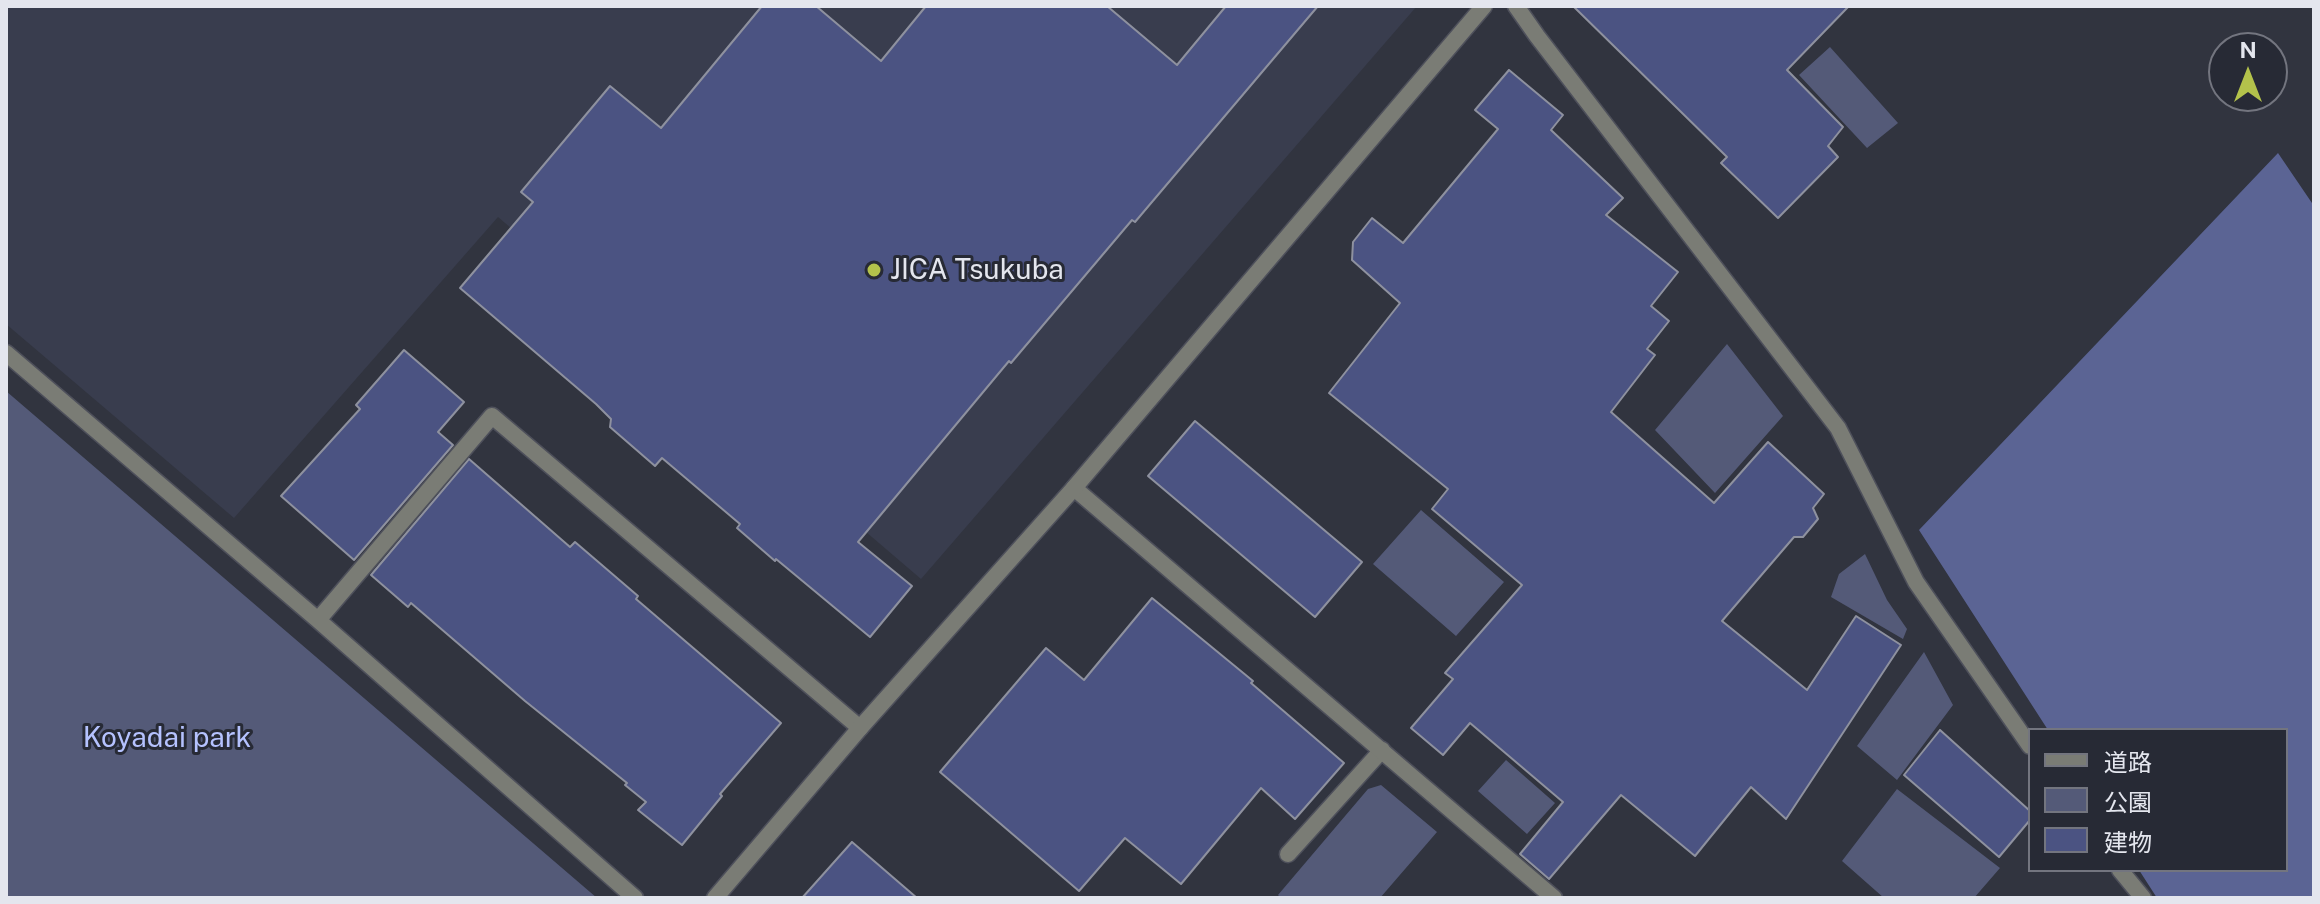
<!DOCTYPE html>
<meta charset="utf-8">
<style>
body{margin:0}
#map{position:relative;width:2320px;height:904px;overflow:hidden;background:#31343f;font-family:"Public Sans","Noto Sans JP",sans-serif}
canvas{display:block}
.frame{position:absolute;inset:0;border:8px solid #e4e6ee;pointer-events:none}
.legend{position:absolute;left:2028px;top:728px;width:260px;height:144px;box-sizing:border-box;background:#272a35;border:2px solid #73757f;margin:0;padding:10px 14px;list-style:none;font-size:24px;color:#e4e6ee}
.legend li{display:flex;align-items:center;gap:16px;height:40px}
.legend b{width:40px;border:2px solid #73757f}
.north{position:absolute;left:2208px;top:32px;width:80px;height:80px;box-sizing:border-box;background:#272a35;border:2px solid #73757f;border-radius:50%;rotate:0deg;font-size:22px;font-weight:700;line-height:32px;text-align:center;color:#e4e6ee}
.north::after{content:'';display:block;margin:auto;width:28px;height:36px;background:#b3c24b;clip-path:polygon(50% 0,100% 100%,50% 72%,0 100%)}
</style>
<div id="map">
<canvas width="2320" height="904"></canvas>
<div class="frame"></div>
<ul class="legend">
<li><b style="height:10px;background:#7a7c75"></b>道路</li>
<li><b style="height:22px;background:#545a78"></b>公園</li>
<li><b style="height:22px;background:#4b5382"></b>建物</li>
</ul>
<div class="north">N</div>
</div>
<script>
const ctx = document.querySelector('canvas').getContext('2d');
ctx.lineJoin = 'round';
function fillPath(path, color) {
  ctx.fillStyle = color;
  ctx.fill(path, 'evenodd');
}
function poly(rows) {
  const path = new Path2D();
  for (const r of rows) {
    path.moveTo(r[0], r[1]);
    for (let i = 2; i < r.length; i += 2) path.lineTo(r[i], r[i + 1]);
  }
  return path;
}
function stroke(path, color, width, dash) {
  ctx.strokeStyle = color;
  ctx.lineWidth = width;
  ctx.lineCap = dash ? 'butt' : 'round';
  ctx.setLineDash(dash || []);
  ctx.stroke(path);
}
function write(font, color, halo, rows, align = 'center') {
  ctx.font = font + ' "Public Sans",sans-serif';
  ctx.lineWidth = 6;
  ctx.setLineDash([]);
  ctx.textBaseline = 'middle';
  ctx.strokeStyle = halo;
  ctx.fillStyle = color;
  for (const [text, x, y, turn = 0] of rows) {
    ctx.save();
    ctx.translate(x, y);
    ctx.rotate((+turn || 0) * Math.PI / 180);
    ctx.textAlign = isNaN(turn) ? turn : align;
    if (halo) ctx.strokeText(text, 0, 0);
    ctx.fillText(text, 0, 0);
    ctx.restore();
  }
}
fillPath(poly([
 [6,6,1417,6,921,579,498,217,234,518,6,324]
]), '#393d4e');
fillPath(poly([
 [1830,47,1898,123,1867,148,1799,75],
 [1727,344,1783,416,1715,493,1655,430],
 [6,391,597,898,6,898],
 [1421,510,1504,582,1456,636,1373,564],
 [1865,554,1887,600,1907,629,1903,639,1831,597,1839,574],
 [1924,652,1953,705,1897,780,1857,746],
 [1506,760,1555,803,1527,834,1478,791],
 [1381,785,1437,832,1380,898,1281,898,1278,895,1368,789],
 [1897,789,2000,868,1974,898,1884,898,1842,861]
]), '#545a78');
fillPath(poly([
 [2278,153,2314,206,2314,898,2157,898,2139,870,2286,870,2286,730,2048,730,1919,530]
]), '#5b6494');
const building = poly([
 [762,6,816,6,881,61,926,6,1107,6,1177,65,1226,6,1318,6,1135,222,1132,220,1011,363,1009,361,858,542,912,586,870,637,776,559,775,561,737,528,740,524,662,458,655,466,610,427,611,419,596,404,460,288,533,202,521,192,610,86,661,128,762,6],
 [1573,6,1849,6,1787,70,1843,127,1828,146,1838,157,1778,218,1721,163,1727,157,1573,6],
 [1509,70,1563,115,1551,130,1623,198,1606,215,1678,272,1651,306,1669,321,1647,349,1655,355,1611,412,1714,503,1768,442,1824,494,1813,508,1818,519,1803,537,1794,537,1722,621,1807,690,1856,616,1901,645,1786,819,1751,787,1695,856,1621,795,1549,879,1520,854,1563,802,1470,723,1443,755,1411,728,1453,679,1445,673,1522,585,1432,509,1448,489,1329,393,1400,303,1352,260,1353,242,1372,218,1403,243,1498,129,1475,110,1509,70],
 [404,350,464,402,438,432,453,445,354,560,281,496,360,409,356,405,404,350],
 [1195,421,1362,562,1315,617,1148,476,1195,421],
 [469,459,570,547,575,542,638,596,636,599,781,723,720,794,722,796,682,845,638,810,646,802,625,785,627,783,525,701,411,603,408,607,371,575,469,459],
 [1152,598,1253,681,1251,683,1344,763,1295,819,1261,788,1181,884,1125,838,1079,891,940,772,1046,648,1084,680,1152,598],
 [1940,730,2030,811,2030,820,1999,857,1904,775,1940,730],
 [852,842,917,898,802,898,852,842]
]);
fillPath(building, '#4b5382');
stroke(building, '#8e919f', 2);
const service = poly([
 [1288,854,1382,750]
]);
const minor = poly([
 [1516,6,1537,36,1838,428,1916,582,2030,746],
 [6,353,318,620,635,898],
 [1074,488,1554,898],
 [318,620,492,416,860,728],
 [2120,870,2143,898]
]);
const tertiary = poly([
 [715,898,860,728,1074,488,1484,6]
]);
stroke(service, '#4e505b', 19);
stroke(minor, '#4e505b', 19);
stroke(tertiary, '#4e505b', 19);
stroke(service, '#7a7c75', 16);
stroke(minor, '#7a7c75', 16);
stroke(tertiary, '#7a7c75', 16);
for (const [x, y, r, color] of [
 [874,270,8,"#b3c24b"]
]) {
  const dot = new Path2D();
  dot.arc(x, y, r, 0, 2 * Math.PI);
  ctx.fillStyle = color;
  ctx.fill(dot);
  stroke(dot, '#272a35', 3);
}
write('28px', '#e4e6ee', '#272a35', [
 ["JICA Tsukuba",890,270]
], 'left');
write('28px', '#b5c2fe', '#272a35', [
 ["Koyadai park",167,738]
]);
</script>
